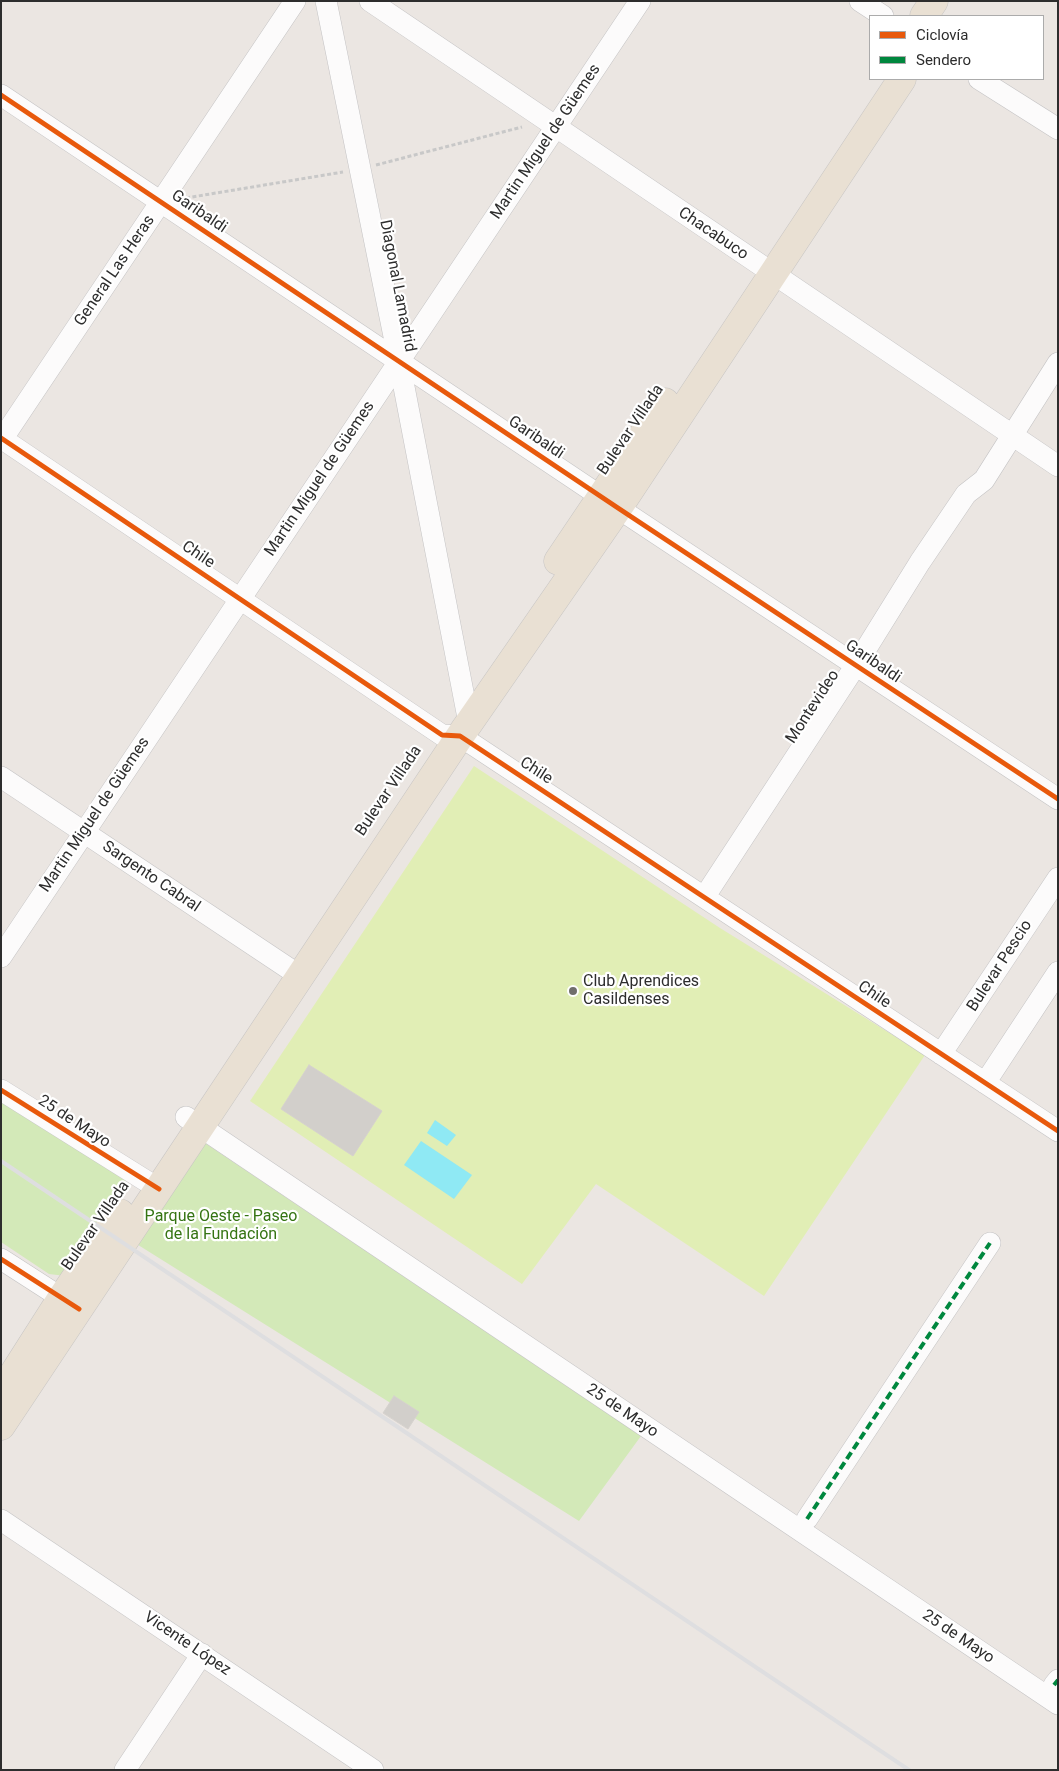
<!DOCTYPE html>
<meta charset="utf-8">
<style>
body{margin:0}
#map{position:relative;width:1059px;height:1771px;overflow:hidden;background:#ebe6e2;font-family:Roboto,sans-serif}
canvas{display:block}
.frame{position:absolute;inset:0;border:2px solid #2d2d2d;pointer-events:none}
.legend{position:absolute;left:869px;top:15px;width:175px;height:65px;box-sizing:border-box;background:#fff;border:1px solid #ababab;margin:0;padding:6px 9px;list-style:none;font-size:15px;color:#2d2d2d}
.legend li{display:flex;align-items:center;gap:10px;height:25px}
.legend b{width:25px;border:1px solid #ababab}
</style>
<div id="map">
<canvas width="1059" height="1771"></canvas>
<div class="frame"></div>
<ul class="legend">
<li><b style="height:6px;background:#e8590c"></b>Ciclovía</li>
<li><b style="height:6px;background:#00873e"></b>Sendero</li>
</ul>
</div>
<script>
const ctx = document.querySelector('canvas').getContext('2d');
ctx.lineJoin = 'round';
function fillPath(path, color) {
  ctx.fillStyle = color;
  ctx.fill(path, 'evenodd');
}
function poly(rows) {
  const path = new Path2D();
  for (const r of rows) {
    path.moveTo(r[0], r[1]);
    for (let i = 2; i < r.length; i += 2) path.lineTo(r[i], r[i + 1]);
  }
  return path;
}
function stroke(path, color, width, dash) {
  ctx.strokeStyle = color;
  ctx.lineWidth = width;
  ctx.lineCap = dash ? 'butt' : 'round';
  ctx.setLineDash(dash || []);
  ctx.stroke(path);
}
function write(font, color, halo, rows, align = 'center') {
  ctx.font = font + ' Roboto,sans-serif';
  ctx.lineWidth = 4.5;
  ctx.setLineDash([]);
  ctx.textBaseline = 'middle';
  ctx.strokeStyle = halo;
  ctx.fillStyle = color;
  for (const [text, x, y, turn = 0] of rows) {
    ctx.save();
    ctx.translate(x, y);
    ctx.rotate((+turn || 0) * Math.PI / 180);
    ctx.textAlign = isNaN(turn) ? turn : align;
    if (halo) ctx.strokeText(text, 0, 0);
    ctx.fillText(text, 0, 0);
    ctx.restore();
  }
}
fillPath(poly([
 [1,1098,125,1180,127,1188,72,1273,66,1276,49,1274,1,1242],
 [205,1143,641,1436,579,1521,135,1243]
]), '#d3e9b8');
fillPath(poly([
 [474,766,720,928,925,1055,764,1296,596,1184,522,1284,250,1101]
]), '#e1eeb5');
fillPath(poly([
 [435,1120,456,1135,447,1146,427,1133],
 [421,1141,472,1175,454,1199,404,1165]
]), '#8fe9f4');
const building = poly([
 [309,1065,382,1111,353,1156,281,1109,309,1065],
 [394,1396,419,1412,408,1429,383,1413,394,1396]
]);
fillPath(building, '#d2cfcb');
stroke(building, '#d6d2ce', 1);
const minor = poly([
 [326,1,399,361,469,723],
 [370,1,1058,466],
 [860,1,883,16],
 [979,79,1058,129],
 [1,95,618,508,1058,799],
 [1,438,442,735,460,736,1058,1131],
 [1,441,295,1],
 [1,777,300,976],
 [705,896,856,665,920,562,966,494,984,480,1058,363],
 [1,957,640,1],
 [941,1054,1058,878],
 [985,1083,1058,972],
 [1,1090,159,1189],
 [186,1117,1058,1704],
 [1,1259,74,1306],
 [807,1519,990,1243],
 [1,1520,373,1770],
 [1054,1685,1058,1680],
 [125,1770,202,1654]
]);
const major = poly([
 [924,16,934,1],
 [558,561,665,402],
 [3,1390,61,1299,120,1213],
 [1,1426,460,736,618,508,902,79]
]);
stroke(minor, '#c4c3c4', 22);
stroke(major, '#c6c4c3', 29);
stroke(poly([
 [376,165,522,127],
 [186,198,343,172]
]), '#c8c8c8', 3, [4, 2.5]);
stroke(minor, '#fcfbfb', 21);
stroke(major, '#e9e0d3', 28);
stroke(poly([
 [1,1161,909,1770]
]), '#dedee0', 4);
stroke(poly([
 [807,1519,990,1243],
 [1054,1685,1058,1680]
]), '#00873e', 4, [8, 4]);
stroke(poly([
 [1,95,618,508,1058,799],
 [1,438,442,735,460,736,1058,1131],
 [1,1090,159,1189],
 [1,1259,79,1309]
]), '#e8590c', 5);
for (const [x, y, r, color] of [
 [573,991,5,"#706e6c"]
]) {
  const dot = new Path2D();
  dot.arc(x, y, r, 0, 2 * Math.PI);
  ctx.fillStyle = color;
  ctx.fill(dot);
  stroke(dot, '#fff', 2);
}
write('16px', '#2d2d2d', '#fff', [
 ["Martin Miguel de Güemes",546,142,-56],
 ["Garibaldi",199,212,34],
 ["Chacabuco",713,234,34],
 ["General Las Heras",115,271,-56],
 ["Diagonal Lamadrid",397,286,79],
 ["Bulevar Villada",631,430,-56],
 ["Garibaldi",536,438,34],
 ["Martin Miguel de Güemes",320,479,-56],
 ["Chile",198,555,34],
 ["Garibaldi",873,662,34],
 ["Montevideo",813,707,-57],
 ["Chile",536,771,33],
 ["Bulevar Villada",389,791,-56],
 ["Martin Miguel de Güemes",95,815,-56],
 ["Sargento Cabral",151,877,34],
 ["Bulevar Pescio",1000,966,-57],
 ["Chile",874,995,34],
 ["25 de Mayo",74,1122,33],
 ["Bulevar Villada",96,1226,-55],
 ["25 de Mayo",622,1411,34],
 ["25 de Mayo",958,1637,34],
 ["Vicente López",187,1644,34]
]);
write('16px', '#2d2d2d', '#fff', [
 ["Club Aprendices",583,982],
 ["Casildenses",583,1000]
], 'left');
write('16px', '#357413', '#fff', [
 ["Parque Oeste - Paseo",221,1217],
 ["de la Fundación",221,1235]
]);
</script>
